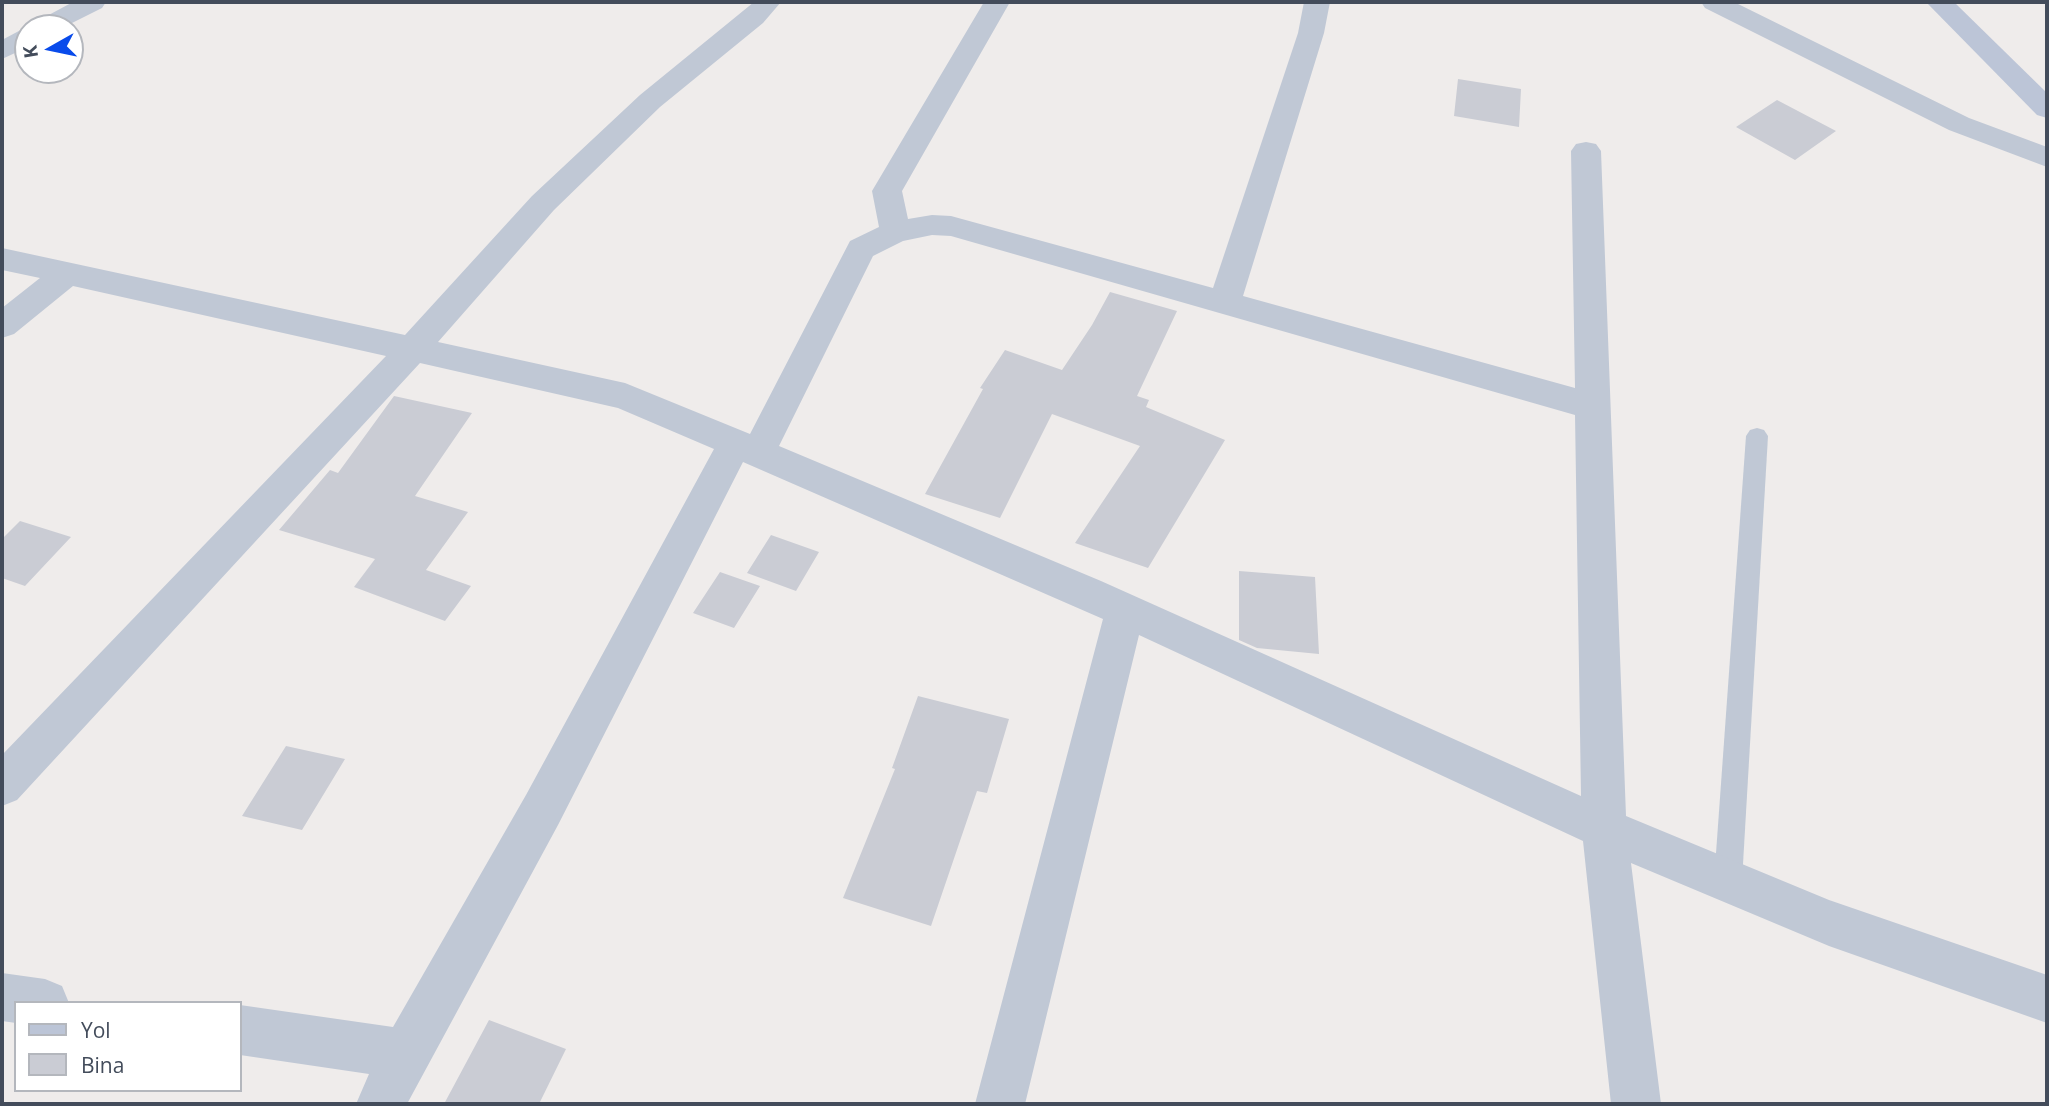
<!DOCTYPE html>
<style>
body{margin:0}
#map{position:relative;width:2049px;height:1106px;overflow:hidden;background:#efeceb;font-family:"Open Sans",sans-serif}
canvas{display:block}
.frame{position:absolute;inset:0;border:4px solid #434c5b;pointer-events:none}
.legend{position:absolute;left:14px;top:1001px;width:228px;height:91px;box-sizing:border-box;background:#fff;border:2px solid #b4b7bd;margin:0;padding:9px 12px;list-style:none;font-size:21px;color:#434c5b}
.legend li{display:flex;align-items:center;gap:14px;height:35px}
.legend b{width:35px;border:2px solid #b4b7bd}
.north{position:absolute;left:14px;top:14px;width:70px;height:70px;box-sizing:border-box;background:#fff;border:2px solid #b4b7bd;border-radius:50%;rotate:261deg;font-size:19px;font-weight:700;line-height:28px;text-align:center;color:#434c5b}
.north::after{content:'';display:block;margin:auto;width:24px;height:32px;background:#094beb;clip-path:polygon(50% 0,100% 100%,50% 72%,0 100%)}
</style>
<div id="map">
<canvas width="2049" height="1106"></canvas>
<div class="frame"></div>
<ul class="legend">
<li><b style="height:9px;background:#bcc5d7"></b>Yol</li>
<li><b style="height:19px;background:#caccd4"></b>Bina</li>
</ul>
<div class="north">K</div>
</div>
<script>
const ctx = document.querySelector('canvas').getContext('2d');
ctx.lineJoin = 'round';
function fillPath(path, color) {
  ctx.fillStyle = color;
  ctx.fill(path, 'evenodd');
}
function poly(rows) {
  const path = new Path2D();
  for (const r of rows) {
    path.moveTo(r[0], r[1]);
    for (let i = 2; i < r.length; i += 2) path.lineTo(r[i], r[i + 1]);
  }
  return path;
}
fillPath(poly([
 [1458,79,1521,89,1519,127,1454,116],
 [1777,100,1836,131,1795,160,1736,127],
 [1110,292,1177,311,1137,396,1149,400,1146,407,1225,440,1148,568,1075,543,1140,446,1052,414,1000,518,925,494,983,389,980,388,1005,350,1062,370,1092,325],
 [394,396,472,413,415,496,468,512,426,570,471,586,445,621,354,587,375,559,279,530,330,470,338,473],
 [20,521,71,537,25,586,2,578,2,539],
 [771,535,819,552,796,591,747,573],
 [1239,571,1315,577,1319,654,1257,648,1239,640],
 [720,572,760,586,734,628,693,613],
 [918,696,1009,719,987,793,977,791,931,926,843,898,895,769,892,768],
 [286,746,345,759,302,830,242,816],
 [489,1020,566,1049,539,1104,444,1104]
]), '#caccd4');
fillPath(poly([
 [1757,428,1764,430,1768,436,1742,881,1738,890,1728,894,1718,890,1714,881,1746,436,1750,430,1757,428]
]), '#c0c8d5');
fillPath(poly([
 [73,2,106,2,102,8,62,28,28,28,28,47,2,59,2,40,73,2],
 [754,2,781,2,763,23,660,107,554,210,438,342,625,383,750,434,850,241,879,227,872,191,984,2,1010,2,902,191,908,219,932,215,951,216,1213,288,1298,33,1304,2,1330,2,1324,33,1243,296,1575,388,1571,151,1576,144,1586,142,1596,144,1601,151,1626,816,1829,900,2047,975,2047,1023,1829,946,1631,863,1661,1104,1611,1104,1583,841,1139,635,1025,1104,975,1104,1103,619,743,462,558,825,407,1104,356,1104,369,1074,240,1055,240,1005,393,1027,526,795,714,449,618,408,420,363,17,800,2,806,2,755,386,356,73,286,14,334,2,338,2,308,40,278,2,270,2,248,405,335,532,196,640,95,754,2],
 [932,235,951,236,1575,415,1581,796,1101,581,779,446,873,256,903,241,932,235],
 [1701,2,1734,2,1969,118,2047,147,2047,167,1949,130,1705,8,1701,2],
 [2,973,45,979,62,986,69,1003,16,1003,16,1023,2,1021,2,973]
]), '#c0c8d5');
fillPath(poly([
 [1926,2,1954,2,2047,93,2047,118,2037,115,1926,2]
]), '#bcc5d7');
</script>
